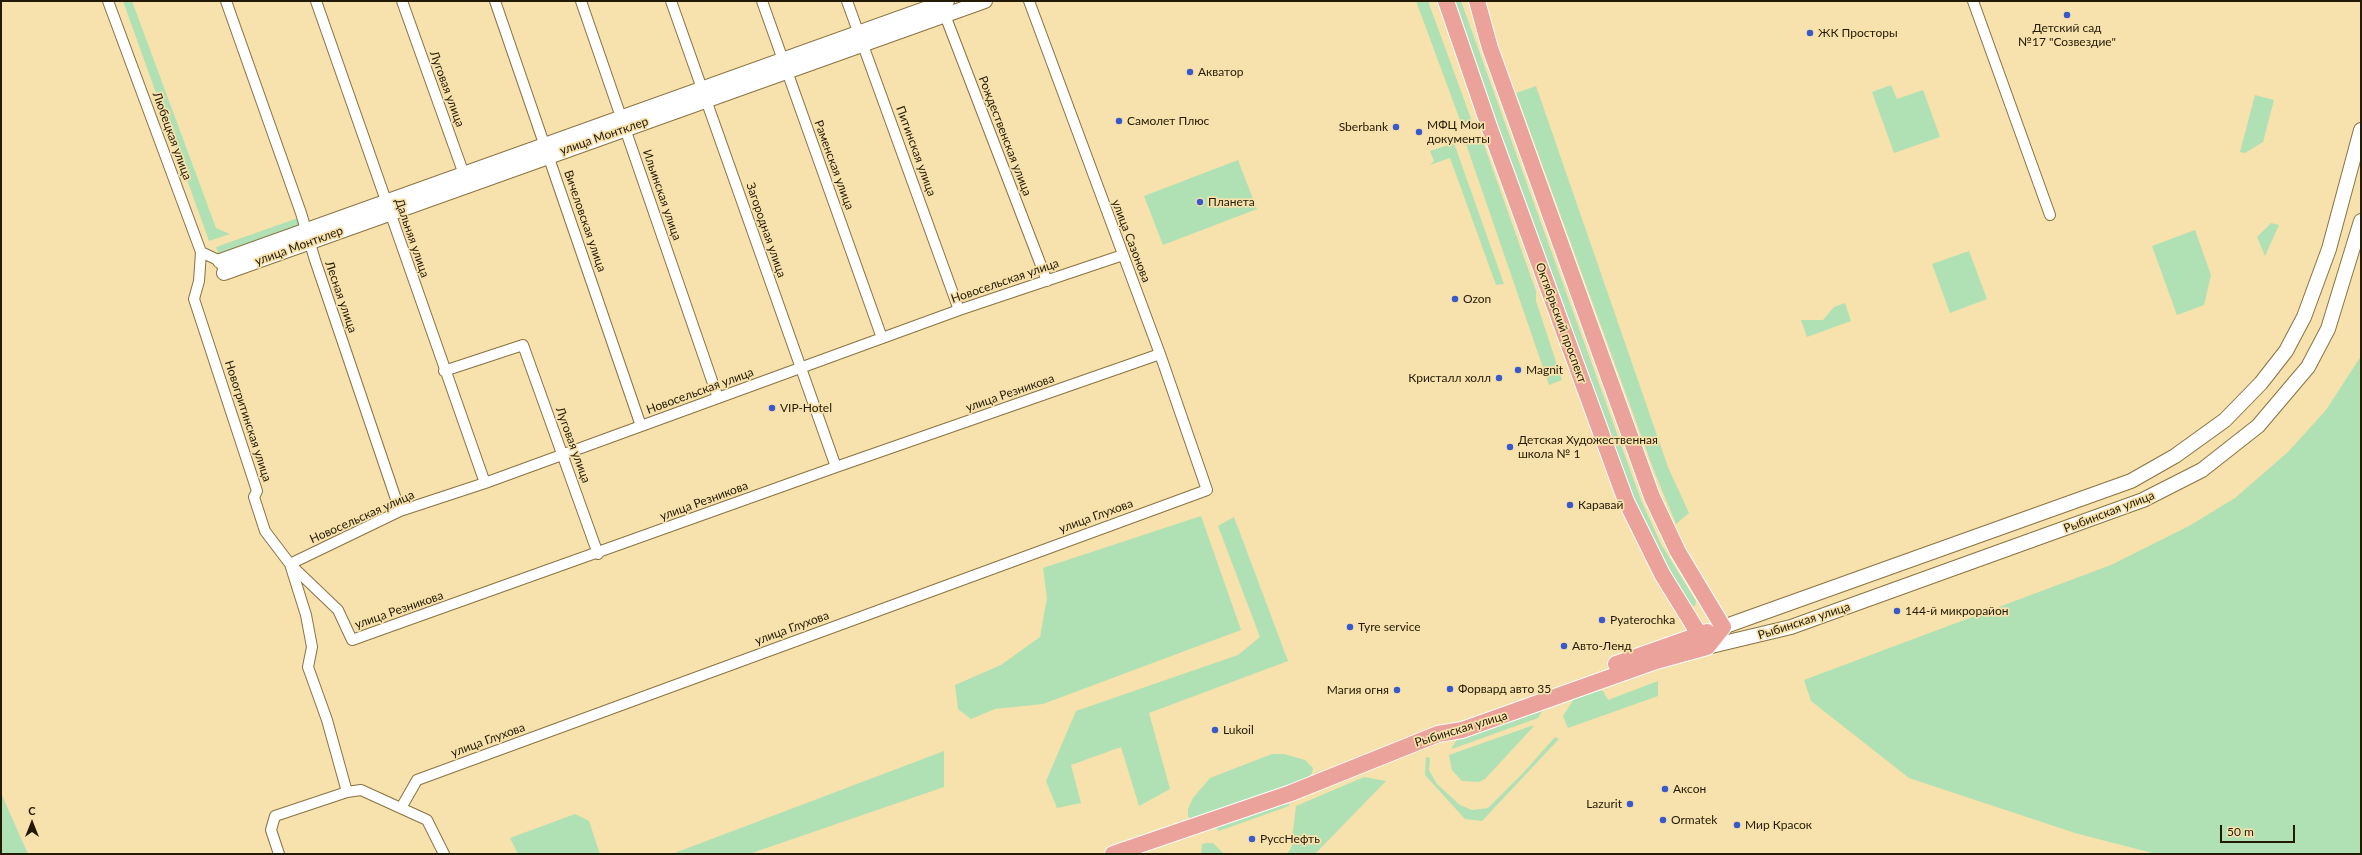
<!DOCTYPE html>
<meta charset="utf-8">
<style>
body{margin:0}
#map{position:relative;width:2362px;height:855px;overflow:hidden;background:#f7e1ac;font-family:Lato,sans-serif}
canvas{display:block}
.frame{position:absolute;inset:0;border:2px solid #221a05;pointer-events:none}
.north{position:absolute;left:12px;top:803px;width:40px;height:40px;-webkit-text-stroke:3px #f7e1ac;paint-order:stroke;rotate:0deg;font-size:11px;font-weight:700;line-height:16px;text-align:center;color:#221a05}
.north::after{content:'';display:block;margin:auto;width:14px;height:18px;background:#221a05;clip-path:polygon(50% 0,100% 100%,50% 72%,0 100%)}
.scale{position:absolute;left:2220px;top:825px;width:75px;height:18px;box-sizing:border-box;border:2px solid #221a05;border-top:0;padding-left:5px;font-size:12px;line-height:14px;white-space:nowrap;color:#221a05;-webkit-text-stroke:3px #f7e1ac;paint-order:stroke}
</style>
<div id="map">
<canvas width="2362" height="855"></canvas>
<div class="frame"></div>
<div class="north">С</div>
<div class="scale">50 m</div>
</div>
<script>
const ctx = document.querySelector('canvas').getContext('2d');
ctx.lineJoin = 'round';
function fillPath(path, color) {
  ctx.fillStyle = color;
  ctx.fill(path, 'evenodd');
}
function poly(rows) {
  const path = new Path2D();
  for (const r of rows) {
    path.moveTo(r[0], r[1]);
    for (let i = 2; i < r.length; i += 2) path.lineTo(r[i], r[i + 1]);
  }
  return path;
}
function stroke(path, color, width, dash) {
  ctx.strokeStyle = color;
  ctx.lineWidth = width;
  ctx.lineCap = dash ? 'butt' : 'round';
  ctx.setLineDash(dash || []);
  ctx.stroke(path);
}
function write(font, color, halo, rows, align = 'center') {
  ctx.font = font + ' Lato,sans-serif';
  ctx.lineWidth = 3.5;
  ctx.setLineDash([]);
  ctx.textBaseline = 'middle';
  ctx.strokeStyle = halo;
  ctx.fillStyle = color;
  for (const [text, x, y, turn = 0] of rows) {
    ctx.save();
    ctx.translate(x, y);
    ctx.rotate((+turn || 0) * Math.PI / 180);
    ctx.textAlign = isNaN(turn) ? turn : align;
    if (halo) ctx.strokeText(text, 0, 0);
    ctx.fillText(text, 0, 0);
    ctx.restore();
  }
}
fillPath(poly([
 [123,1,132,1,216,228,230,234,209,241],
 [1416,1,1428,1,1473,124,1463,128],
 [1452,1,1461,1,1641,500,1661,544,1696,601,1695,606,1689,606,1655,553,1631,501],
 [1891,85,1897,99,1923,90,1940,137,1894,153,1872,92],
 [1536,86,1668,467,1689,513,1676,524,1654,471,1516,93],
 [2255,95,2274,100,2263,142,2245,153,2240,152],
 [1481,136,1536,291,1536,301,1562,380,1549,385,1465,141],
 [1454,143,1504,284,1496,285,1450,158,1430,165,1434,161,1430,151],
 [1238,160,1257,209,1163,245,1144,196],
 [298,218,298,228,219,256,216,247],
 [2271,223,2279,225,2265,256,2257,237],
 [2195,230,2211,275,2204,305,2177,315,2152,246],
 [1969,251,1987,299,1950,313,1932,264],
 [1845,303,1851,321,1807,337,1801,320,1823,320,1834,307],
 [2361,356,2361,854,2156,854,2075,833,1909,778,1811,701,1804,680,2111,565,2189,526,2235,498,2288,452,2326,410],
 [1201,516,1241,630,1043,704,995,709,971,719,958,709,955,685,1001,665,1040,637,1047,598,1043,568],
 [1234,517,1288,661,1149,713,1170,789,1139,806,1121,747,1071,765,1081,803,1057,808,1046,781,1076,711,1238,655,1260,637,1218,526],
 [1658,681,1658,696,1568,728,1563,716,1576,696,1592,690,1603,691,1608,700],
 [1544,708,1538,718,1452,749,1452,747,1459,737],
 [1531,726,1534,726,1485,779,1479,782,1462,781,1452,770,1449,755],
 [1555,737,1559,739,1482,821,1465,819,1425,775,1426,757,1430,758,1429,770,1437,784,1460,805,1472,810,1488,808,1523,773],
 [944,751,944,787,749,854,672,854],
 [1272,754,1284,754,1305,760,1313,768,1312,773,1307,779,1192,821,1188,816,1188,809,1193,798,1210,778],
 [1364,777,1386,781,1315,854,1287,854,1291,848,1296,806],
 [1,793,28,854,1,854],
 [1289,799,1289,806,1219,831,1213,825],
 [575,814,589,821,600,854,518,854,510,838],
 [1207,843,1213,843,1224,854,1201,854,1202,844]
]), '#b0e1b5');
const street = poly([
 [108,1,201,252,199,281,194,299,257,491,254,497,265,531,290,564,306,615,312,647,308,667,327,720,347,792],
 [226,1,301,213,315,260,400,511],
 [316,1,485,483],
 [402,1,466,180],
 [495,1,641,426],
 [581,1,718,398],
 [671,1,836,467],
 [762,1,882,338],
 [847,1,959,310],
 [1973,1,2050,215],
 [943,10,1047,281],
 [201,252,220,261,222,266],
 [1123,255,959,310,485,483,400,511,290,564,338,610,352,640,836,467,1160,354],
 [444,371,523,345,598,554],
 [401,808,417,780,1207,490,1160,354,1029,1],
 [279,854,271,830,275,816,347,792,361,790,427,820,444,854]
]);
const secondary = poly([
 [220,261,947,1],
 [224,273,985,1],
 [1723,627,2131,481,2175,456,2225,420,2261,383,2286,351,2304,317,2329,249,2361,130],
 [1707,647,1791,627,2143,500,2202,470,2258,426,2308,367,2328,329,2361,221]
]);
const primary = poly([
 [1446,1,1490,129,1626,501,1662,574,1707,647],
 [1477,1,1490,48,1652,497,1678,552,1723,627,1707,647],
 [1616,664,1707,632],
 [1113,854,1291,793,1438,734,1462,730,1656,661,1707,647]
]);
stroke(street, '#887342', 12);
stroke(secondary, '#887342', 16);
stroke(primary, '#fff', 18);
stroke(street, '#fff', 10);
stroke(secondary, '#fff', 14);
stroke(primary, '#eba29b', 16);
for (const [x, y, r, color] of [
 [2067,15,4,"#3859ca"],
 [1810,33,4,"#3859ca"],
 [1190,72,4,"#3859ca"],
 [1119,121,4,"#3859ca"],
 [1396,127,4,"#3859ca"],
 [1419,132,4,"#3859ca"],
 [1200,202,4,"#3859ca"],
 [1455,299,4,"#3859ca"],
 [1518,370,4,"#3859ca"],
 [1499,378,4,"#3859ca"],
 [772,408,4,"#3859ca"],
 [1510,447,4,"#3859ca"],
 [1570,505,4,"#3859ca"],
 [1897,611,4,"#3859ca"],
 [1602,620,4,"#3859ca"],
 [1350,627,4,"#3859ca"],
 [1564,646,4,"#3859ca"],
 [1450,689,4,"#3859ca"],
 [1397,690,4,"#3859ca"],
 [1215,730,4,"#3859ca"],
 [1665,789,4,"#3859ca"],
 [1630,804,4,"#3859ca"],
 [1663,820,4,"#3859ca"],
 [1737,825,4,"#3859ca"],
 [1252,839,4,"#3859ca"]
]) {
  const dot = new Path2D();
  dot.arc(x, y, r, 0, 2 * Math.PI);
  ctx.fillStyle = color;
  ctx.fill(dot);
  stroke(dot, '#f7e1ac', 1.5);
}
write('12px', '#221a05', '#f7e1ac', [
 ["Детский сад",2067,28,"center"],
 ["№17 \"Созвездие\"",2067,42,"center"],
 ["ЖК Просторы",1818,33],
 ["Акватор",1198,72],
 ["Самолет Плюс",1127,121],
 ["МФЦ Мои",1427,125],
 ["документы",1427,139],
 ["Sberbank",1388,127,"right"],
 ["Планета",1208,202],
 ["Ozon",1463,299],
 ["Magnit",1526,370],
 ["Кристалл холл",1491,378,"right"],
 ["VIP-Hotel",780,408],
 ["Детская Художественная",1518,440],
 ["школа № 1",1518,454],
 ["Каравай",1578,505],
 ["144-й микрорайон",1905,611],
 ["Pyaterochka",1610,620],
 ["Tyre service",1358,627],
 ["Авто-Ленд",1572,646],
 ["Форвард авто 35",1458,689],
 ["Магия огня",1389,690,"right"],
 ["Lukoil",1223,730],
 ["Аксон",1673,789],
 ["Lazurit",1622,804,"right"],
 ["Ormatek",1671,820],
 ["Мир Красок",1745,825],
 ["РуссНефть",1260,839]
], 'left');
write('12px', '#221a05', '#f7e1ac', [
 ["Луговая улица",447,89,70],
 ["Любецкая улица",172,136,70],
 ["улица Монтклер",604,136,-19],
 ["Рождественская улица",1005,136,69],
 ["Питинская улица",916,151,70],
 ["Раменская улица",834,165,70],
 ["Ильинская улица",662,195,71],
 ["Вичеловская улица",585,221,71],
 ["Загородная улица",766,230,71],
 ["Дальняя улица",412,238,71],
 ["улица Сазонова",1131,241,69],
 ["улица Монтклер",299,246,-20],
 ["Новосельская улица",1005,281,-19],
 ["Лесная улица",341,297,71],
 ["Октябрьский проспект",1561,323,70],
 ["Новосельская улица",700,391,-20],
 ["улица Резникова",1010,393,-19],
 ["Новогритинская улица",248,421,72],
 ["Луговая улица",573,445,70],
 ["улица Резникова",704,501,-20],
 ["Рыбинская улица",2109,512,-21],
 ["улица Глухова",1096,516,-20],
 ["Новосельская улица",362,517,-24],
 ["улица Резникова",399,610,-19],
 ["Рыбинская улица",1804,621,-18],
 ["улица Глухова",792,628,-20],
 ["Рыбинская улица",1461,729,-17],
 ["улица Глухова",488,740,-20]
]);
</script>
